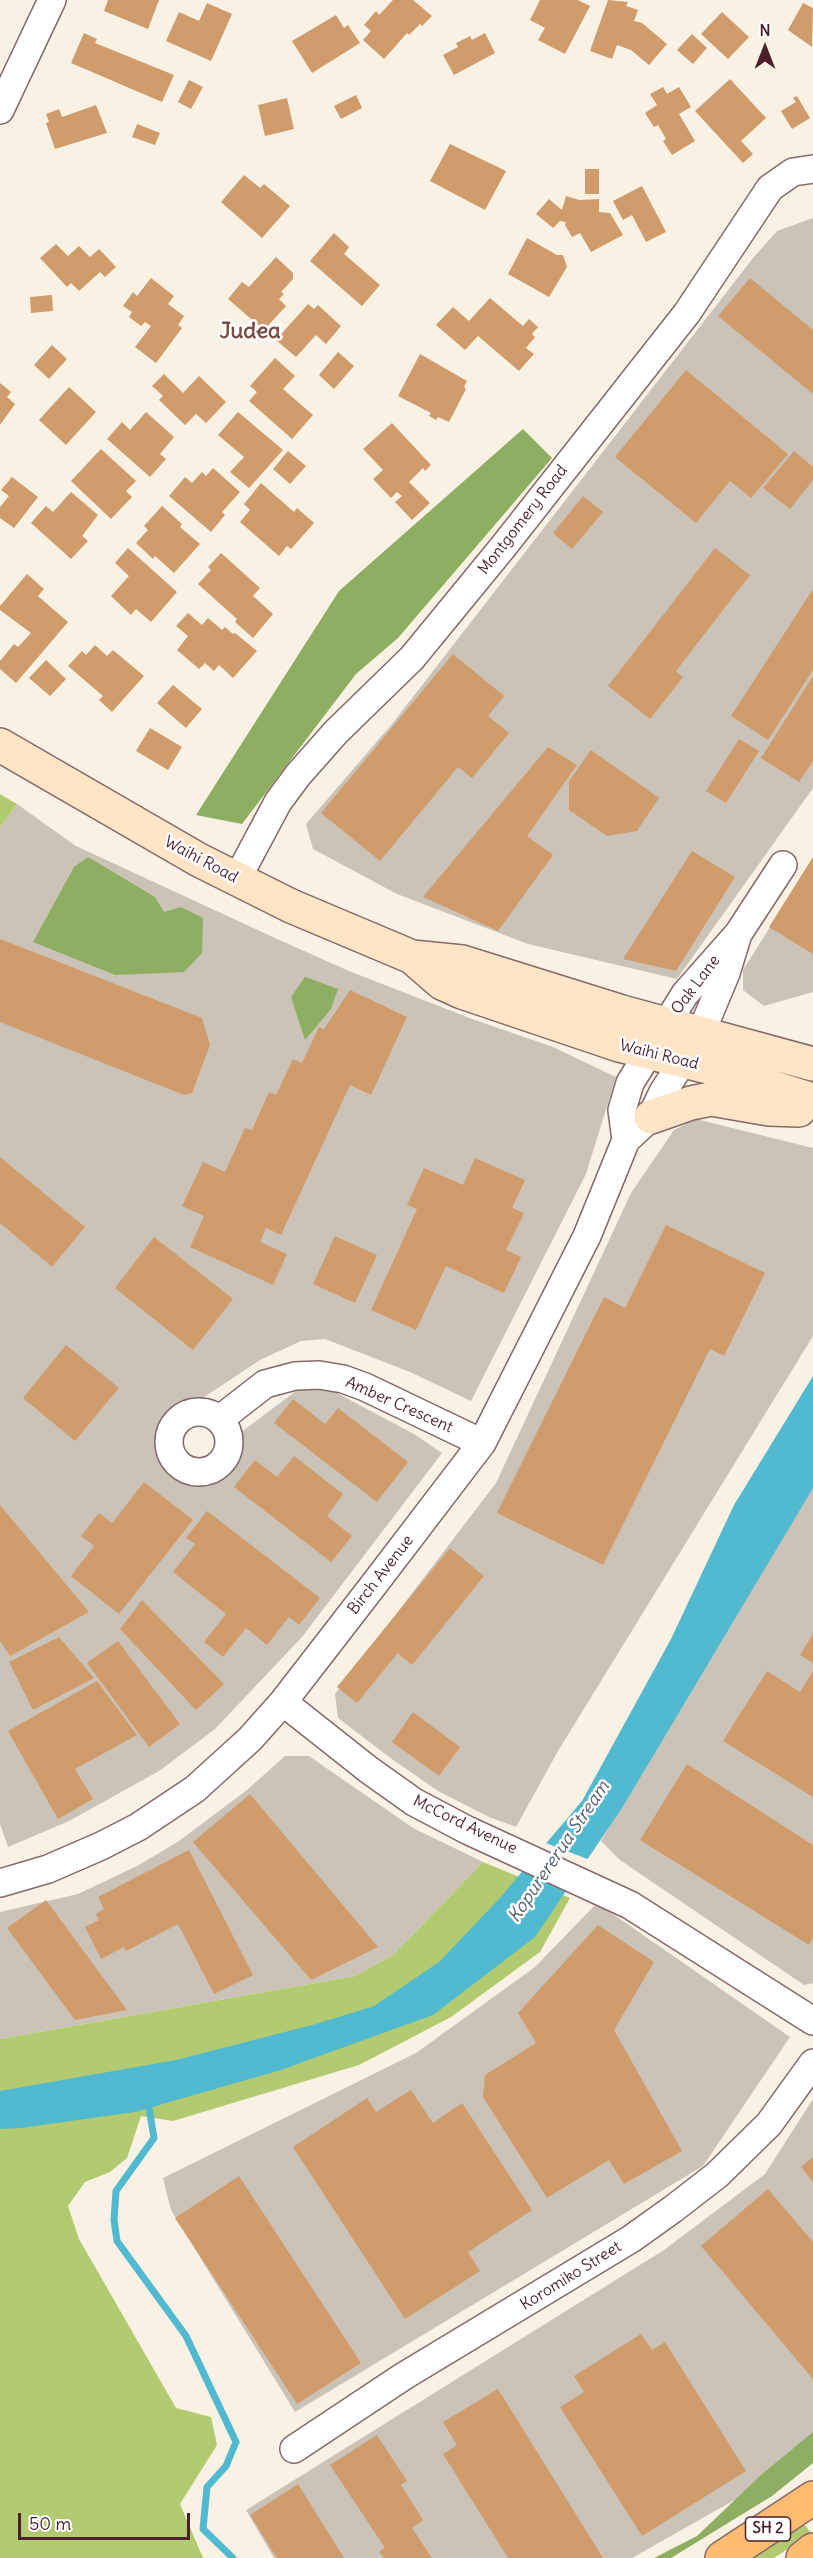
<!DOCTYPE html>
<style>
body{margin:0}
#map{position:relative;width:813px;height:2558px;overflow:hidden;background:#f9f1e3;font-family:Delius,sans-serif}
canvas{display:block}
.north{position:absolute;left:735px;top:18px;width:60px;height:60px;-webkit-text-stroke:4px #fff;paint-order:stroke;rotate:0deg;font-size:16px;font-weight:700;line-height:24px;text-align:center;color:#4a1f2b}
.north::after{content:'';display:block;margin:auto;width:21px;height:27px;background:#4a1f2b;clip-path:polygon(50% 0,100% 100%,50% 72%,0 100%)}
.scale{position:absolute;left:18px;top:2513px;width:172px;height:27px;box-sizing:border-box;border:3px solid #4a1f2b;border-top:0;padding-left:8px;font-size:18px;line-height:21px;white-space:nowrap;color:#4a1f2b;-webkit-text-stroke:4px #fff;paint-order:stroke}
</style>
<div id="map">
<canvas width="813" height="2558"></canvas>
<div class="north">N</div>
<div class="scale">50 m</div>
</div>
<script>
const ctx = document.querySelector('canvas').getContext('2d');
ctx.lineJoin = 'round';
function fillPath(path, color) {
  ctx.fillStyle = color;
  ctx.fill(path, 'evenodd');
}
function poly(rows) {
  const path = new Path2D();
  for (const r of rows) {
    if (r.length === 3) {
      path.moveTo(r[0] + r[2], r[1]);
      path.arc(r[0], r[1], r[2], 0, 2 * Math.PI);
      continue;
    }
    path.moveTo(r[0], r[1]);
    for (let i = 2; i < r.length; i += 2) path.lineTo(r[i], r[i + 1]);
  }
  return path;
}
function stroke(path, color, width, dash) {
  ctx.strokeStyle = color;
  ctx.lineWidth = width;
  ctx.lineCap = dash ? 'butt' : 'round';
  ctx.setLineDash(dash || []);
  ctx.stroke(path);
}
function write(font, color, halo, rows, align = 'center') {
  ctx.font = font + ' Delius,sans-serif';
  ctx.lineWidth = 5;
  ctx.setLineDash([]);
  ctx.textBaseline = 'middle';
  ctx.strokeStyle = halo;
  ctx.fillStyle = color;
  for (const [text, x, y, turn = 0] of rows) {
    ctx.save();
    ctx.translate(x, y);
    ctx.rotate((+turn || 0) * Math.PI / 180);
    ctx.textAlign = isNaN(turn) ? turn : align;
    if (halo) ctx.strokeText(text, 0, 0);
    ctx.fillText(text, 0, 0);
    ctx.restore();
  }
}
fillPath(poly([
 [813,218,813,788,677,979,528,944,397,894,313,849,306,824,392,724,753,258,777,231],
 [17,804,76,846,275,938,349,971,472,1019,553,1047,616,1077,586,1174,471,1401,410,1372,325,1339,301,1341,260,1360,171,1419,172,1453,190,1465,224,1445,296,1391,320,1384,414,1434,442,1453,302,1637,215,1729,159,1771,69,1821,8,1847,0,1824,0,828],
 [813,859,813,992,764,1006,743,990,743,970],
 [696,1119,813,1148,813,1336,558,1751,516,1827,489,1817,438,1791,389,1757,338,1718,335,1694,496,1483,631,1193,674,1130],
 [813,1479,813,1983,804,1985,620,1860,601,1841],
 [285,1756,309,1756,413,1828,483,1862,393,1955,355,1976,0,2039,0,1912,78,1894,139,1865,179,1841,247,1790],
 [597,1903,790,2037,703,2166,295,2412,171,2210,163,2178,416,2053,535,1967],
 [813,2099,813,2450,798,2464,632,2558,274,2558,246,2510,664,2250,765,2174]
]), '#cbc3b8');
fillPath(poly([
 [0,794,17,804,0,828],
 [483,1862,570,1898,540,1952,451,2017,359,2065,173,2121,141,2116,127,2158,110,2172,85,2182,68,2206,79,2239,176,2408,211,2417,217,2445,180,2504,203,2558,0,2558,0,2039,355,1976,393,1955],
 [804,2524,811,2533,774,2558,753,2558]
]), '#b3cb70');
fillPath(poly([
 [523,429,552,458,398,638,356,674,242,824,196,815,339,591],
 [88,857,155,897,164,912,181,907,203,918,202,953,184,972,115,975,33,942,74,867],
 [305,977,338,989,331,1009,305,1040,291,997],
 [813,2432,813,2463,772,2496,671,2558,654,2558,697,2536,761,2475]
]), '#8eaf62');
fillPath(poly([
 [813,1376,813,1488,622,1808,535,1937,433,2015,281,2070,135,2112,21,2128,0,2129,0,2091,176,2060,316,2024,374,2006,439,1962,499,1899,582,1801,671,1639,734,1505]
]), '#52bad0');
fillPath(poly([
 [543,1842,590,1860,569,1890,519,1870]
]), '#f9f1e3');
stroke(poly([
 [149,2108,154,2138,116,2191,114,2220,117,2241,186,2336,236,2442,226,2466,207,2487,203,2529,233,2558]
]), '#52bad0', 7);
fillPath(poly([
 [108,0,159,0,148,29,104,11],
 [393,0,413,0,432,16,422,26,420,24,409,35,407,33,384,59,363,40,371,31,364,25,376,11,379,15],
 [540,0,578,0,590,6,565,54,538,40,545,28,530,20],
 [608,0,628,2,626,6,638,10,634,21,642,23,667,44,649,65,631,50,617,45,612,59,590,51],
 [207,3,232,14,211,61,166,41,179,12,199,21],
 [803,3,813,8,812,47,788,30],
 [722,12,749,37,728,59,701,34],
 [336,15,344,28,348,25,360,43,312,73,292,41],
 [84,33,97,39,95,43,174,75,162,102,71,63],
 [485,33,495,53,454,75,443,55,458,47,456,43,470,36,472,40],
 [692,34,707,48,693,64,677,50],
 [730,79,766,118,741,141,753,154,743,163,695,111],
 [189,80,203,87,191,109,178,102],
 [663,87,667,94,679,87,691,107,679,114,695,141,672,155,663,141,666,139,658,125,654,127,645,113,657,105,650,94],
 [356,95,362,108,341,119,334,106],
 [797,96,810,118,792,129,781,111,796,102,793,98],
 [287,98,294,129,265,136,258,105],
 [96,105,107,133,55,149,46,123,49,122,46,114,59,109,62,117],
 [137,124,160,133,155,145,132,137],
 [450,144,506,171,485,210,430,181],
 [585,169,599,169,599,194,585,194],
 [244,175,260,188,264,184,290,206,262,238,221,202],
 [642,186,666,232,646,242,632,215,623,220,613,201],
 [566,196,579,200,599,199,599,212,610,213,623,235,591,252,580,233,572,237,565,225,566,222,560,221,553,228,536,214,549,199,562,210],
 [334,233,349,247,344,254,380,285,362,306,310,261],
 [527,238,557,255,563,255,567,267,549,297,508,274],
 [56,244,68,256,79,246,90,257,99,249,116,267,105,277,100,272,79,291,71,283,67,287,40,258],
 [276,257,293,273,293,279,281,292,284,294,279,299,286,306,264,330,228,299,242,282,249,287],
 [151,278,174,296,168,304,184,316,178,325,182,328,156,363,135,347,151,326,145,322,141,326,129,317,132,312,123,306,133,292,137,296],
 [750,278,813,330,813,394,718,316],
 [52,295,53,311,31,313,30,297],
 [490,298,523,326,529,319,538,327,532,334,535,337,526,348,534,354,519,371,478,336,465,350,436,325,453,307,469,321],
 [308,304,314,309,318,305,341,326,326,344,316,335,296,357,276,340],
 [52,345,67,359,49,379,34,365],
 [338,352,354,366,334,389,319,375],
 [420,354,467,381,464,387,466,389,449,422,438,417,436,420,429,416,431,413,398,396],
 [275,358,295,376,283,389,313,415,292,439,249,401,257,392,250,386],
 [686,370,788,454,751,498,730,481,696,523,615,457],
 [164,374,183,393,199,376,226,402,206,423,196,414,185,425,159,400,163,396,152,386],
 [0,383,11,392,7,397,15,404,0,425],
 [69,387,96,412,66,445,39,420],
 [146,412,174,437,160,454,166,459,150,477,107,439,122,422,130,430],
 [238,412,283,450,249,488,230,472,244,457,218,435],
 [392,423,431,465,425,471,423,468,409,482,430,503,412,520,395,502,402,496,397,492,391,498,373,479,383,470,363,449],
 [101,449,136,481,126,491,132,497,111,519,71,481],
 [288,451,306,466,290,484,273,469],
 [794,451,813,467,813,480,790,509,763,488],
 [213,468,240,492,222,512,225,515,211,532,169,496,185,477,192,483,202,472,206,476],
 [12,477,38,497,14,528,0,518,0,507,9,496,1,490],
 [261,483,294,512,297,508,314,523,291,549,287,546,279,556,240,522,250,510,244,504],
 [71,492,98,515,82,536,88,541,71,559,31,523,46,506,53,512],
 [583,496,603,512,572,549,553,533],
 [162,506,182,524,180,527,200,544,174,573,155,556,153,559,136,543,148,530,144,526],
 [128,548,177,592,151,622,136,609,131,615,111,596,129,576,115,563],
 [715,548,750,575,676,671,683,677,650,719,608,686],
 [221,553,260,588,253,596,273,614,253,638,235,622,237,619,198,584,211,570,208,567],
 [27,574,44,589,38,596,68,622,16,683,0,669,0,661,14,644,18,647,31,633,0,610,0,606],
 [813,589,813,670,768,740,731,716],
 [188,613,202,625,208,618,222,630,225,627,233,634,235,633,257,651,233,678,219,665,214,671,205,663,199,669,177,650,188,636,176,626],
 [95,645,107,656,113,650,144,676,112,712,99,700,103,696,68,666,82,651,86,655],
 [453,654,504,696,488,716,509,733,472,778,458,767,380,861,321,813],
 [46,660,66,679,50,696,29,678],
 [813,676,813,761,799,782,761,758],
 [173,685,202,709,186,728,157,703],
 [150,728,182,747,168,770,136,751],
 [739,739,759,751,726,803,706,791],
 [548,747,577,765,527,836,553,855,498,931,423,897],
 [591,750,659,798,637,831,607,836,569,810,569,781],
 [692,851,735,877,676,971,623,959],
 [813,857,813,954,769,927],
 [0,939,202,1018,210,1045,192,1093,184,1095,0,1022],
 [350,990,407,1017,371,1095,350,1085,281,1235,266,1228,260,1242,287,1254,273,1285,190,1247,204,1216,182,1206,203,1162,225,1172,245,1128,252,1130,269,1092,276,1095,293,1059,302,1063,319,1027,324,1029],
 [0,1157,85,1227,52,1267,0,1223],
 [475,1158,525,1180,512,1208,524,1213,506,1250,521,1257,504,1293,446,1266,416,1330,371,1310,417,1209,407,1205,424,1168,463,1185],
 [666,1225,765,1273,724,1356,710,1349,603,1565,497,1513,604,1297,625,1308],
 [335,1236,377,1255,355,1303,313,1284],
 [154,1237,233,1299,193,1350,115,1288],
 [66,1345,119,1388,75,1441,23,1398],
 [293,1399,325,1424,338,1408,408,1462,377,1502,274,1423],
 [294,1456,343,1494,327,1516,352,1536,331,1562,234,1487,255,1460,277,1477],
 [144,1482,193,1520,119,1614,71,1576,94,1546,81,1536,99,1513,112,1523],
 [0,1505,89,1612,10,1656,0,1641],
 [207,1511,320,1598,299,1625,289,1617,267,1645,246,1628,223,1657,204,1642,226,1614,173,1572,195,1544,186,1538],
 [450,1548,484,1576,412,1665,398,1653,357,1703,337,1687],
 [142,1600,224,1684,196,1710,120,1629],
 [813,1634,813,1663,800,1655],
 [59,1637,94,1678,33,1710,9,1662],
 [118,1641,180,1724,149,1747,87,1663],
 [767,1671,800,1692,813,1671,813,1797,723,1741],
 [97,1681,137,1735,75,1769,93,1799,58,1819,8,1731],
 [413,1712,460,1747,439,1776,392,1742],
 [687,1764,813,1845,813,1938,809,1945,640,1840],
 [250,1794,378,1947,311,1980,193,1842],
 [189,1850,253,1975,214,1994,178,1924,126,1951,124,1947,101,1959,85,1927,99,1920,96,1914,104,1909,98,1897],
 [46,1900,127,2010,75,2020,7,1928],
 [598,1925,654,1962,614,2030,682,2151,624,2184,609,2160,547,2198,483,2097,485,2075,536,2043,518,2013],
 [411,2090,433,2123,462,2103,532,2210,468,2252,480,2271,405,2319,293,2147,367,2098,376,2112],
 [813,2157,813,2182,801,2167],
 [239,2176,361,2363,297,2404,175,2218],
 [768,2189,813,2242,813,2379,701,2246],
 [641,2334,652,2350,665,2342,746,2471,642,2536,560,2407,584,2392,574,2376],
 [498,2389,603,2558,508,2558,443,2454,457,2445,443,2422],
 [377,2435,407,2481,401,2485,423,2520,412,2528,432,2558,384,2558,379,2552,385,2548,330,2465],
 [298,2484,344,2558,277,2558,250,2515]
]), '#d19c6b');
const street = poly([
 [0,110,52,0],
 [237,879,278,802,298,775,336,732,412,658,503,547,687,313,770,188,793,172,813,169],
 [626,1140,622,1110,630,1083,685,994,738,934,783,865],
 [199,1442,30],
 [220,1419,265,1384,295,1376,319,1375,343,1379,365,1387,482,1443],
 [283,1702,369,1770,414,1802,467,1830,630,1905,813,2021],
 [0,1883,48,1869,101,1846,138,1827,195,1789,250,1739,283,1702,372,1587,482,1443,587,1236,626,1140,651,1117,663,1092,701,1033,726,973,738,934],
 [294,2449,404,2376,631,2239,673,2209,717,2175,769,2124,813,2063]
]);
const secondary = poly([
 [0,745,199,860,291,906,412,957,462,962,622,1012,813,1064],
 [412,957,442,983,462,992,619,1045,708,1067,813,1100],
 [651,1117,691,1103,711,1099,769,1109,799,1110]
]);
const highway = poly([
 [722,2558,813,2498],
 [803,2558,813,2550]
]);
stroke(street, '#87686b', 30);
stroke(secondary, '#87686b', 36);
stroke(highway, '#87686b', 36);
stroke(street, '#fff', 27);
stroke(secondary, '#ffe4c6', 33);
stroke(highway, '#febc70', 33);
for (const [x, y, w] of [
 [768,2529,45]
]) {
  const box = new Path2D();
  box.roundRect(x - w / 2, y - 12, w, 24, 4.5);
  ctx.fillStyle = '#fff';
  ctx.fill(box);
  stroke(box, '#4a1f2b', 1.5);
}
write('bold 15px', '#4a1f2b', null, [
 ["SH 2",768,2529]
]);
write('16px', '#4a1f2b', '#fff', [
 ["Montgomery Road",523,520,-52],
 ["Waihi Road",201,860,28],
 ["Oak Lane",696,985,-53],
 ["Waihi Road",659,1055,14],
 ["Amber Crescent",399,1405,24],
 ["Birch Avenue",381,1575,-52],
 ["McCord Avenue",465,1825,26],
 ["Koromiko Street",571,2276,-32]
]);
write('italic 18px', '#4d5d6d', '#fff', [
 ["Kopurererua Stream",559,1852,-56]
]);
write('bold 22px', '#794b41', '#fff', [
 ["Judea",250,332]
]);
</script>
